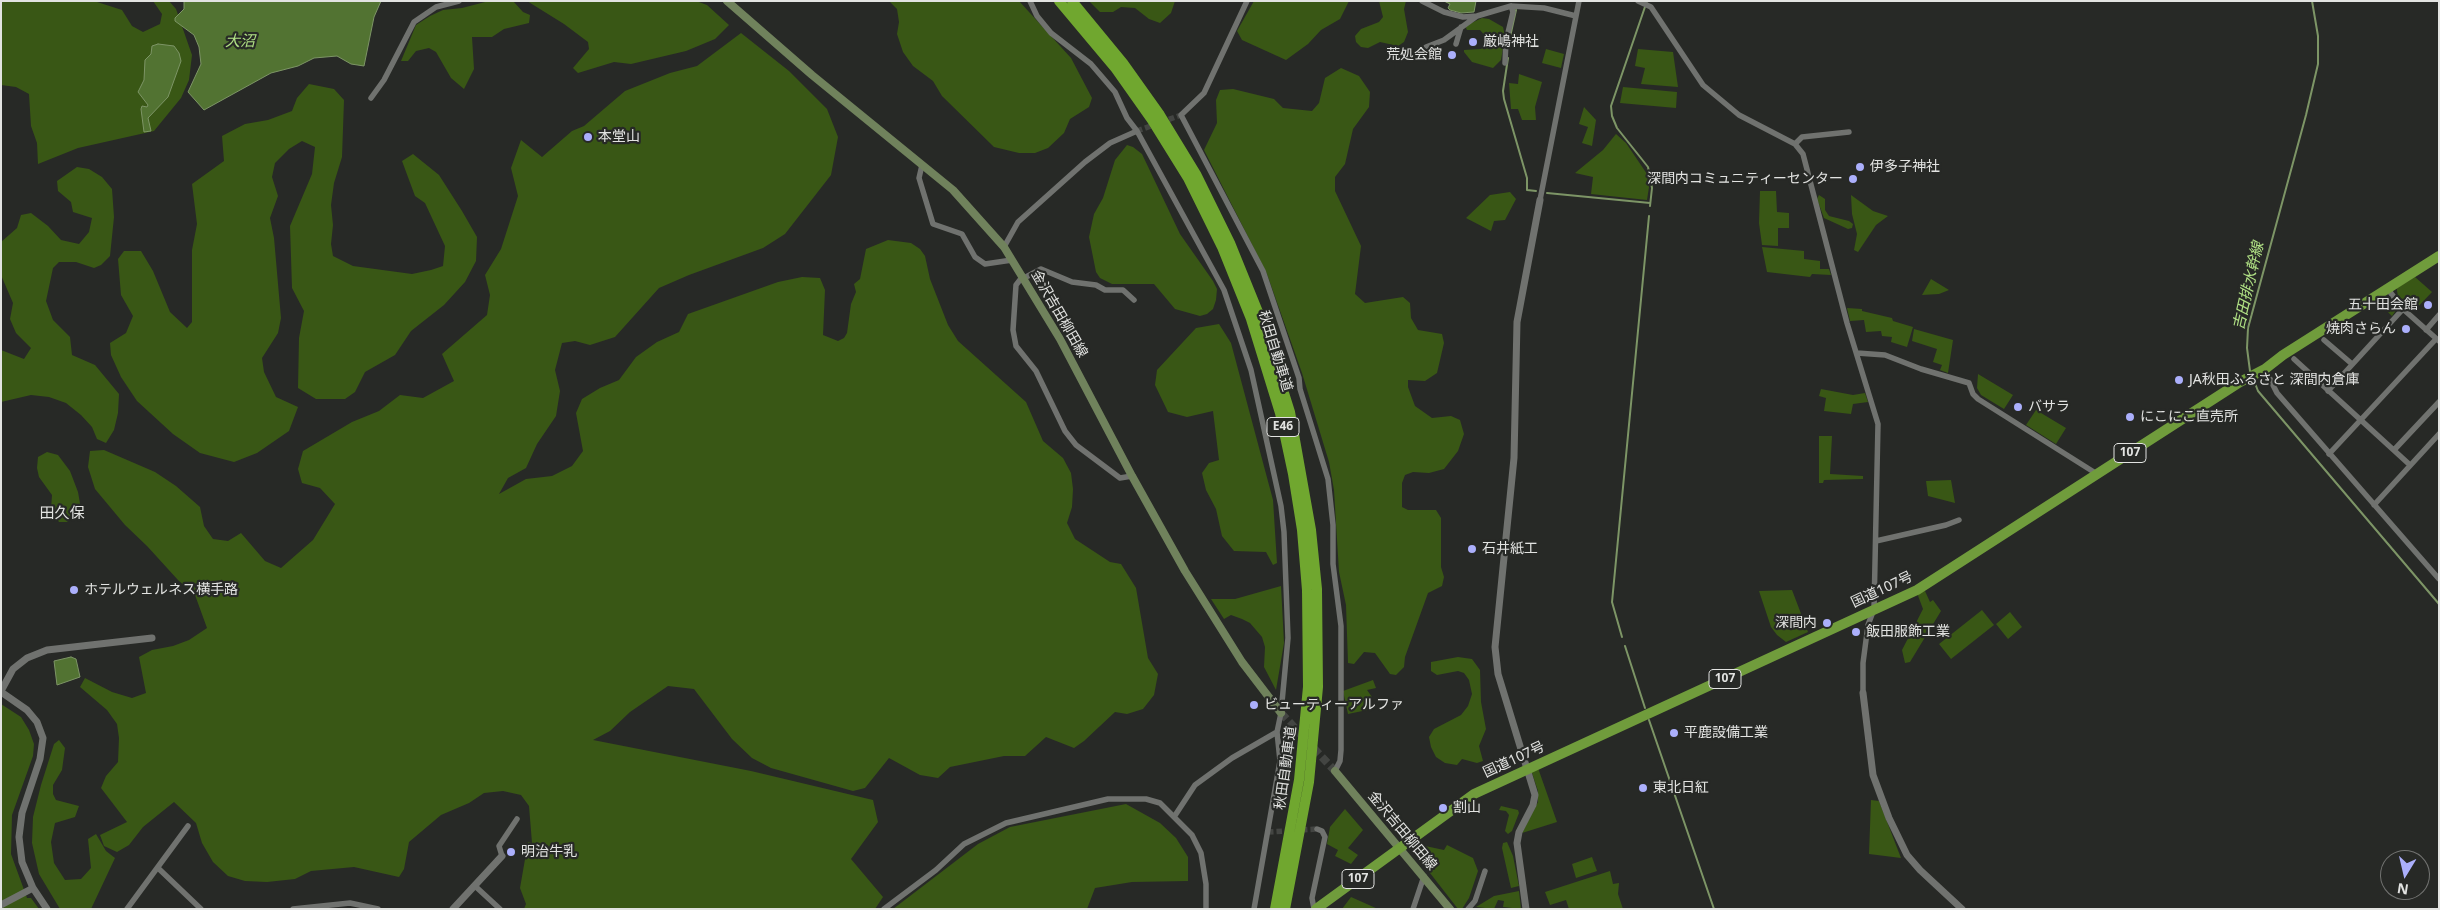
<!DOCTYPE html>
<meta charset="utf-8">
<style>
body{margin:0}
#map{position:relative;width:2440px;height:910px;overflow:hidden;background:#272926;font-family:"Noto Sans",sans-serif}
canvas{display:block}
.frame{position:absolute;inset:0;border:2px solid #e2e3e1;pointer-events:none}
.north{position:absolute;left:2380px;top:850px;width:50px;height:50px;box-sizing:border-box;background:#272926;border:1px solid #727371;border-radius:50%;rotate:189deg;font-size:14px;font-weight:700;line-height:20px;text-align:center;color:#e2e3e1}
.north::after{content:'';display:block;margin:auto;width:18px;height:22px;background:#abaffb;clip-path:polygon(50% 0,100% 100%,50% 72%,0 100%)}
</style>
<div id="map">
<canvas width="2440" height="910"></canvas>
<div class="frame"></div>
<div class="north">N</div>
</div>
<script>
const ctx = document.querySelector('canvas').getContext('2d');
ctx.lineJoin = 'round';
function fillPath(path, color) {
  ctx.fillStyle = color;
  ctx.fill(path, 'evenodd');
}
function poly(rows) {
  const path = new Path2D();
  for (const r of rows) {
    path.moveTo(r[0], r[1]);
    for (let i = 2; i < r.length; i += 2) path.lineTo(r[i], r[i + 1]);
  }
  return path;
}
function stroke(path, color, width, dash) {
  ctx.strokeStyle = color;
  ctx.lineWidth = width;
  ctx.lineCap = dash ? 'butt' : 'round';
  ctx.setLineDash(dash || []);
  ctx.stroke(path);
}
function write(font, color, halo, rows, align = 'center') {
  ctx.font = font + ' "Noto Sans","Noto Sans JP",sans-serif';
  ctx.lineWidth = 4.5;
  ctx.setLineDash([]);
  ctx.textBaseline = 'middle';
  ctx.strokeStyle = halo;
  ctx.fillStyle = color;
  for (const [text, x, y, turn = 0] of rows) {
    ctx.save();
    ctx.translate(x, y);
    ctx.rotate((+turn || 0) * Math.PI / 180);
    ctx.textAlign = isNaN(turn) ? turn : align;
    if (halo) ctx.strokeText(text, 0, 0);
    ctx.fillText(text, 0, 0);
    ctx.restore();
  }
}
fillPath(poly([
 [1,1,94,1,122,10,132,26,143,32,160,24,162,14,153,1,169,1,176,9,192,55,189,80,181,98,154,131,78,148,38,164,37,143,31,126,29,94,16,87,1,85],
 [489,1,513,1,523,12,530,15,529,23,504,29,492,37,472,37,474,69,464,89,451,78,436,52,429,48,416,51,408,61,401,61,416,25,430,16,443,10,462,8],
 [527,1,696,1,707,5,729,25,715,39,686,51,631,64,614,62,578,73,573,68,589,49,588,42,564,24],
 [889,1,1019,1,1071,58,1092,98,1089,107,1070,119,1064,133,1048,148,1035,153,1019,153,994,147,942,96,933,81,913,66,903,52,897,34,899,22,897,9],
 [1089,1,1175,1,1171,13,1160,23,1149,19,1135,8,1121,7,1113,12,1100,12],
 [1254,1,1349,1,1340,19,1321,30,1308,44,1286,60,1242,40,1237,31],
 [1379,1,1406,1,1404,9,1408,32,1404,42,1398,46,1380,42,1368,48,1361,47,1356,42,1355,36,1361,29,1379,22,1383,17],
 [1482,18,1489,19,1503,27,1505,36,1501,60,1493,68,1472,62,1464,52,1464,50,1481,49,1487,45,1487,38,1480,30,1467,30,1465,26],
 [741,33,789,71,827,109,838,137,831,175,785,234,763,248,689,275,659,288,615,337,590,345,575,341,562,343,555,370,560,391,556,416,537,444,526,468,508,478,499,494,526,479,552,476,572,466,583,451,576,413,582,399,600,388,619,380,636,357,657,342,679,332,688,314,778,282,802,277,820,278,825,290,823,335,838,341,844,338,847,333,851,304,856,292,854,284,860,279,866,249,888,240,911,243,920,249,925,256,930,279,948,325,958,341,1026,402,1043,441,1063,458,1071,473,1073,489,1072,507,1067,523,1075,539,1110,562,1121,564,1136,588,1148,658,1158,674,1154,695,1143,709,1127,714,1115,712,1084,741,1074,748,1046,737,1025,756,1004,756,950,767,938,778,920,775,889,758,865,788,853,791,771,768,752,758,732,739,694,689,668,686,630,712,610,731,593,740,751,771,873,800,878,822,851,859,883,897,875,909,524,909,526,904,520,888,528,842,532,843,529,806,521,795,503,791,484,793,469,803,441,815,409,842,404,869,399,877,354,867,311,871,295,879,267,882,245,881,228,876,213,862,202,843,196,823,174,802,143,827,129,845,117,852,104,846,100,835,127,822,101,788,106,776,118,762,119,738,117,724,107,710,80,687,85,678,112,692,132,698,146,693,139,657,152,650,173,646,189,640,207,628,195,595,178,580,147,546,125,525,95,489,88,467,90,451,104,450,155,472,176,486,200,507,204,526,213,539,228,541,241,533,265,561,281,568,313,540,335,504,320,488,302,483,298,469,303,451,352,422,379,411,400,395,423,398,454,381,442,354,487,315,490,295,485,275,501,249,518,196,511,168,521,140,542,157,572,131,584,126,625,91,670,73,697,66],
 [1546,49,1564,54,1561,68,1542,63],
 [1638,49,1673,52,1678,87,1641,84,1645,68,1635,66],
 [1341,68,1359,76,1370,92,1369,107,1353,129,1345,164,1335,177,1335,191,1361,246,1355,294,1365,303,1403,297,1410,303,1411,318,1418,330,1442,334,1444,343,1437,373,1425,381,1408,380,1408,387,1415,406,1432,418,1451,416,1460,420,1464,434,1458,451,1444,469,1429,473,1413,472,1405,475,1402,483,1402,507,1408,510,1436,510,1441,518,1441,567,1444,577,1442,586,1428,593,1405,657,1404,667,1396,675,1390,674,1375,653,1364,652,1354,664,1348,663,1346,605,1339,572,1334,490,1329,462,1302,373,1267,274,1204,150,1217,123,1216,100,1220,90,1233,89,1274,99,1283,108,1312,111,1319,103,1325,78],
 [1519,74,1542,82,1535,107,1536,120,1522,120,1518,109,1511,109,1509,83,1518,84],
 [309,84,334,89,344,100,342,157,334,183,331,205,333,225,331,244,333,256,353,266,412,274,431,270,443,266,445,246,425,203,415,196,402,161,413,154,439,175,462,211,477,237,476,261,465,282,444,305,411,331,395,355,365,372,355,392,345,399,316,399,298,388,299,338,304,311,292,288,290,226,312,174,315,147,302,141,289,149,275,163,272,177,278,196,270,218,274,238,281,318,278,333,262,358,264,372,276,397,298,407,289,431,257,453,234,462,200,453,173,434,137,401,121,377,111,355,110,343,126,333,133,316,121,295,118,259,124,251,141,251,153,271,170,312,187,328,192,322,192,250,197,224,192,184,224,161,222,136,245,124,268,120,292,111,297,98],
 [1623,87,1677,92,1676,108,1620,103],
 [1584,107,1596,120,1592,146,1582,143,1588,127,1579,124],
 [1616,134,1626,143,1647,174,1649,187,1647,200,1591,194,1593,177,1575,173,1603,150],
 [1127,145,1133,147,1142,154,1180,234,1213,281,1217,289,1216,300,1213,309,1207,314,1200,316,1175,309,1154,284,1112,284,1100,278,1096,272,1089,237,1094,214,1103,198,1115,160],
 [77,167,89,169,102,177,112,189,114,217,110,256,101,265,94,268,76,262,59,262,53,268,46,301,53,320,70,337,72,355,95,365,119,394,118,413,114,430,106,443,97,439,92,427,81,415,66,403,49,397,31,395,1,402,1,350,24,359,31,348,16,333,10,319,13,303,1,275,1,242,17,228,21,215,31,213,48,226,61,240,79,244,89,232,92,218,73,212,71,202,58,191,57,181],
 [1760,191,1776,191,1777,212,1789,213,1789,228,1778,228,1778,246,1762,245,1759,223],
 [1510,192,1516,199,1505,220,1494,221,1491,231,1466,218,1490,195],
 [1819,195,1825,199,1825,210,1829,216,1849,221,1853,224,1852,228,1848,229,1824,218,1817,199],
 [1851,195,1873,211,1888,216,1876,225,1858,252,1854,250,1857,234,1852,214],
 [1762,247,1804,251,1804,259,1820,261,1820,269,1829,269,1831,275,1812,274,1810,277,1767,272],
 [2415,277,2432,292,2414,311,2398,296,2397,291,2397,288],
 [1931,279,1949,290,1939,294,1922,295],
 [2382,297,2390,300,2397,309,2392,316,2376,301],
 [1847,308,1862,309,1862,311,1892,318,1893,321,1913,327,1907,347,1891,342,1892,337,1882,336,1881,331,1866,332,1864,320,1850,321],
 [1219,324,1231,343,1273,500,1277,563,1273,565,1266,552,1234,551,1222,536,1216,509,1206,490,1202,473,1209,463,1219,460,1213,411,1187,417,1168,412,1155,385,1157,370,1196,328],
 [1914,329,1953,340,1948,373,1940,370,1942,365,1933,362,1937,349,1912,341],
 [1978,374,2013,395,2004,409,1981,395,1977,388],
 [1821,389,1853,395,1865,393,1868,402,1853,404,1851,414,1824,411,1826,398,1819,396],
 [2036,410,2066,428,2056,444,2026,425],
 [1819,436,1832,436,1830,474,1863,476,1863,479,1824,480,1823,483,1819,483],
 [47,452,58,455,70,471,78,492,81,509,67,522,59,522,51,509,52,495,39,477,37,468,38,457],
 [1951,480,1955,503,1928,496,1926,481],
 [1281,586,1284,643,1276,690,1264,667,1265,647,1262,637,1250,623,1242,619,1231,615,1224,619,1211,599,1235,599],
 [1792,590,1808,632,1786,642,1777,635,1771,627,1759,591],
 [1925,591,1930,602,1933,600,1941,611,1910,662,1905,663,1902,650,1923,609,1917,593],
 [1982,610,1994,625,1951,659,1939,644],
 [2010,612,2022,627,2008,639,1996,624],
 [1458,657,1472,659,1480,670,1481,702,1486,729,1479,746,1483,761,1477,763,1462,759,1457,765,1445,763,1436,757,1431,747,1429,737,1434,729,1461,715,1468,706,1472,694,1469,680,1464,673,1458,671,1437,675,1431,671,1431,662],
 [1373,680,1376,688,1367,690,1372,697,1372,709,1348,714,1343,691],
 [1,704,21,717,29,730,34,744,33,756,12,815,11,854,27,898,31,898,39,909,1,909],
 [59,740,65,748,62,770,53,785,53,794,56,800,79,806,75,817,55,823,51,842,54,863,65,880,81,879,91,868,88,839,96,834,106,851,115,858,91,909,60,909,39,874,32,843,33,817,41,785,54,744],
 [1538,768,1557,822,1522,833,1538,802,1538,791,1531,770],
 [1871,800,1879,801,1901,858,1869,854],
 [1126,804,1160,823,1176,838,1188,857,1188,881,1132,882,1095,888,1087,909,893,909,978,844,1010,827],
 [1501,806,1518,810,1519,813,1512,831,1508,834,1505,831,1509,815,1506,811,1499,810],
 [1345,809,1363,830,1348,848,1358,855,1351,864,1335,856,1338,850,1327,844,1330,827],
 [1507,842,1513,856,1519,886,1511,888,1502,848,1503,843],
 [1416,844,1444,850,1447,845,1473,858,1478,871,1469,898,1462,909,1458,909,1416,855],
 [1592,857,1597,871,1576,878,1572,864],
 [1610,871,1613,884,1619,883,1618,894,1623,909,1569,909,1566,900,1550,905,1545,892],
 [1519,891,1521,909,1503,907,1504,901,1498,900,1494,909,1476,907,1494,896],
 [1351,897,1378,909,1342,909]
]), '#395715');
const water = poly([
 [184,1,381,1,374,17,364,66,351,64,337,56,314,58,298,66,271,73,204,110,188,92,201,64,199,47,194,35,175,21,175,18,184,9,184,1],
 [1444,1,1476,1,1474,12,1461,13,1450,10,1448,8,1450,4,1444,1],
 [158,44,174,46,179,53,181,61,168,97,148,118,151,131,144,132,141,109,142,106,147,107,148,105,138,92,144,80,145,60,151,54,152,46,158,44],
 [71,657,76,659,80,677,57,685,54,661,71,657]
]);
fillPath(water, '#527332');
stroke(water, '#7d9566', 1);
stroke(poly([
 [1647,1,1611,106,1612,116,1617,128,1648,167,1652,188,1650,206],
 [1508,46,1516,10],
 [1508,58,1503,91,1504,99,1527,178,1527,190,1536,191],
 [1547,193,1650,203],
 [2250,371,2247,348,2248,328,2306,115,2318,64,2318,36,2312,1],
 [2253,378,2258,391,2439,604],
 [1622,637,1612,602,1649,216],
 [1625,646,1645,708],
 [1649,720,1714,909]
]), '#7d9566', 2);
stroke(poly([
 [1137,131,1181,115],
 [1268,832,1317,829]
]), '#434542', 5.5, [5.5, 3]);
stroke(poly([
 [1281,713,1335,771]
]), '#434542', 8, [8, 4]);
stroke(poly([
 [1030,1,1037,16,1051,33,1091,64,1115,92,1127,118,1137,131,1224,290,1251,370,1281,506,1284,532,1288,638,1281,713,1277,732,1280,761,1254,909],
 [1247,1,1204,93,1181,115,1263,271,1299,378,1300,389,1328,479,1333,525,1333,564,1341,626,1341,750,1340,761,1335,771],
 [1422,1,1444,12,1463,17,1477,16,1511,6,1544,8,1576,16],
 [1638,1,1651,7,1703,85,1739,115,1795,144,1803,154,1847,323,1878,424,1874,609,1868,625,1863,663,1863,693],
 [1456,44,1461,27],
 [1426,47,1444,40,1477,16],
 [1505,63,1506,41,1513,12,1511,6],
 [371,98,384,80,414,22,436,7,459,1],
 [1795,144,1802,137,1849,132],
 [922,165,919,178,933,224,962,234,975,257,985,264,1012,260],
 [1540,200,1579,1],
 [1004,247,1018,222,1085,162,1110,143,1137,131],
 [1023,276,1016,285,1013,330,1016,346,1036,371,1065,431,1076,445,1120,478,1132,476],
 [1024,278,1041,269,1072,282,1096,285,1105,290,1123,290,1134,300],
 [2387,288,2403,309,2439,341],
 [2426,330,2439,315],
 [2324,340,2352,364],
 [1857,353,1885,355,1921,369,1969,383,1973,394,1978,399,2097,474],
 [2294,359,2410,465],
 [2265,369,2277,393,2439,579],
 [2328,391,2403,309],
 [2394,450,2439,402],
 [2329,454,2436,339],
 [2374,505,2439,434],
 [1876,541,1946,525,1959,520],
 [1174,817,1195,785,1232,758,1277,732],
 [502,856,499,846,517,819],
 [158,868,201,909],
 [475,886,500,909],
 [127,909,188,826],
 [293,909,350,903,378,909],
 [884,909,936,870,964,844,1006,823,1108,799,1146,799,1160,803,1192,835,1201,853,1206,884,1206,909],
 [1314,909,1312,898,1325,837,1322,831,1317,829],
 [1413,909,1424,876],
 [1468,909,1475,901,1485,871]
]), '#70726f', 5.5);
stroke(poly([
 [1,691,13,669,27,658,47,650,152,638],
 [1,692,27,710,37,722,43,738,40,759,22,813,19,837,22,862,33,888,47,909],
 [1863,693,1873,775,1889,818,1907,855,1920,870,1962,909],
 [1,905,33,888],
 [453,909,502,856],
 [1526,909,1517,843,1519,832,1533,805,1535,795,1498,674,1495,647,1514,458,1517,322,1540,200]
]), '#70726f', 7);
stroke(poly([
 [727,1,812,75,953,190,1004,247,1060,339,1132,476,1185,571,1242,662,1281,713],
 [1335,771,1450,909]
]), '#70825c', 8);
stroke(poly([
 [1316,909,1474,794,1917,590,2240,382,2265,369,2283,355,2439,256]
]), '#709c3c', 10);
stroke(poly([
 [1059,1,1116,69,1152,120,1188,178,1222,247,1251,319,1280,413,1293,474,1302,530,1307,590,1308,687,1299,780,1275,909],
 [1072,1,1123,63,1160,115,1196,174,1230,243,1260,317,1290,412,1311,530,1317,589,1318,687,1309,782,1285,909]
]), '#70a72f', 10);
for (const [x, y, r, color] of [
 [1473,42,5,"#abaffb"],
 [1452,55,5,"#abaffb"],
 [588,137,5,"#abaffb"],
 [1860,167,5,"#abaffb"],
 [1853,179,5,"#abaffb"],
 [2428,305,5,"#abaffb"],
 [2406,329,5,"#abaffb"],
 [2179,380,5,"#abaffb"],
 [2018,407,5,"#abaffb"],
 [2130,417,5,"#abaffb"],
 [1472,549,5,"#abaffb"],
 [74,590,5,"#abaffb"],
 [1827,623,5,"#abaffb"],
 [1856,632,5,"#abaffb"],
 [1254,705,5,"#abaffb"],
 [1674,733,5,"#abaffb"],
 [1643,788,5,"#abaffb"],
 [1443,808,5,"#abaffb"],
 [511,852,5,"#abaffb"]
]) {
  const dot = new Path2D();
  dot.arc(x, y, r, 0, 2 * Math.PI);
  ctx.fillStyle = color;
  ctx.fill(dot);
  stroke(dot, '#272926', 2);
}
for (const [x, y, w] of [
 [1283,427,32],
 [2130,453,32],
 [1725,679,32],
 [1358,879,32]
]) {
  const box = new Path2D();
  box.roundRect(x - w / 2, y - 9.5, w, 19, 4);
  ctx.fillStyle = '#272926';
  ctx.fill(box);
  stroke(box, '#e2e3e1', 1);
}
write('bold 12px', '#e2e3e1', null, [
 ["E46",1283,427],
 ["107",2130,453],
 ["107",1725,679],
 ["107",1358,879]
]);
write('14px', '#e2e3e1', '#272926', [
 ["厳嶋神社",1483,42],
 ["荒処会館",1442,55,"right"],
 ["本堂山",598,137],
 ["伊多子神社",1870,167],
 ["深間内コミュニティーセンター",1843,179,"right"],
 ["五十田会館",2418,305,"right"],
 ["焼肉さらん",2396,329,"right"],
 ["JA秋田ふるさと 深間内倉庫",2189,380],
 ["バサラ",2028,407],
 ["にこにこ直売所",2140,417],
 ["石井紙工",1482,549],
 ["ホテルウェルネス横手路",84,590],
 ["深間内",1817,623,"right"],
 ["飯田服飾工業",1866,632],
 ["ビューティーアルファ",1264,705],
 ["平鹿設備工業",1684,733],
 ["東北日紅",1653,788],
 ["割山",1453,808],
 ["明治牛乳",521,852]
], 'left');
write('14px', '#e2e3e1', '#272926', [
 ["金沢吉田柳田線",1059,314,60],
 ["秋田自動車道",1275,351,73],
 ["国道107号",1882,590,-25],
 ["国道107号",1514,760,-25],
 ["秋田自動車道",1286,768,-82],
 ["金沢吉田柳田線",1402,831,50]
]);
write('italic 15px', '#b1e285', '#272926', [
 ["大沼",240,42],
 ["吉田排水幹線",2249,286,-77]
]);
write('15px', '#e2e3e1', '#272926', [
 ["田久保",62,514]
]);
</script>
